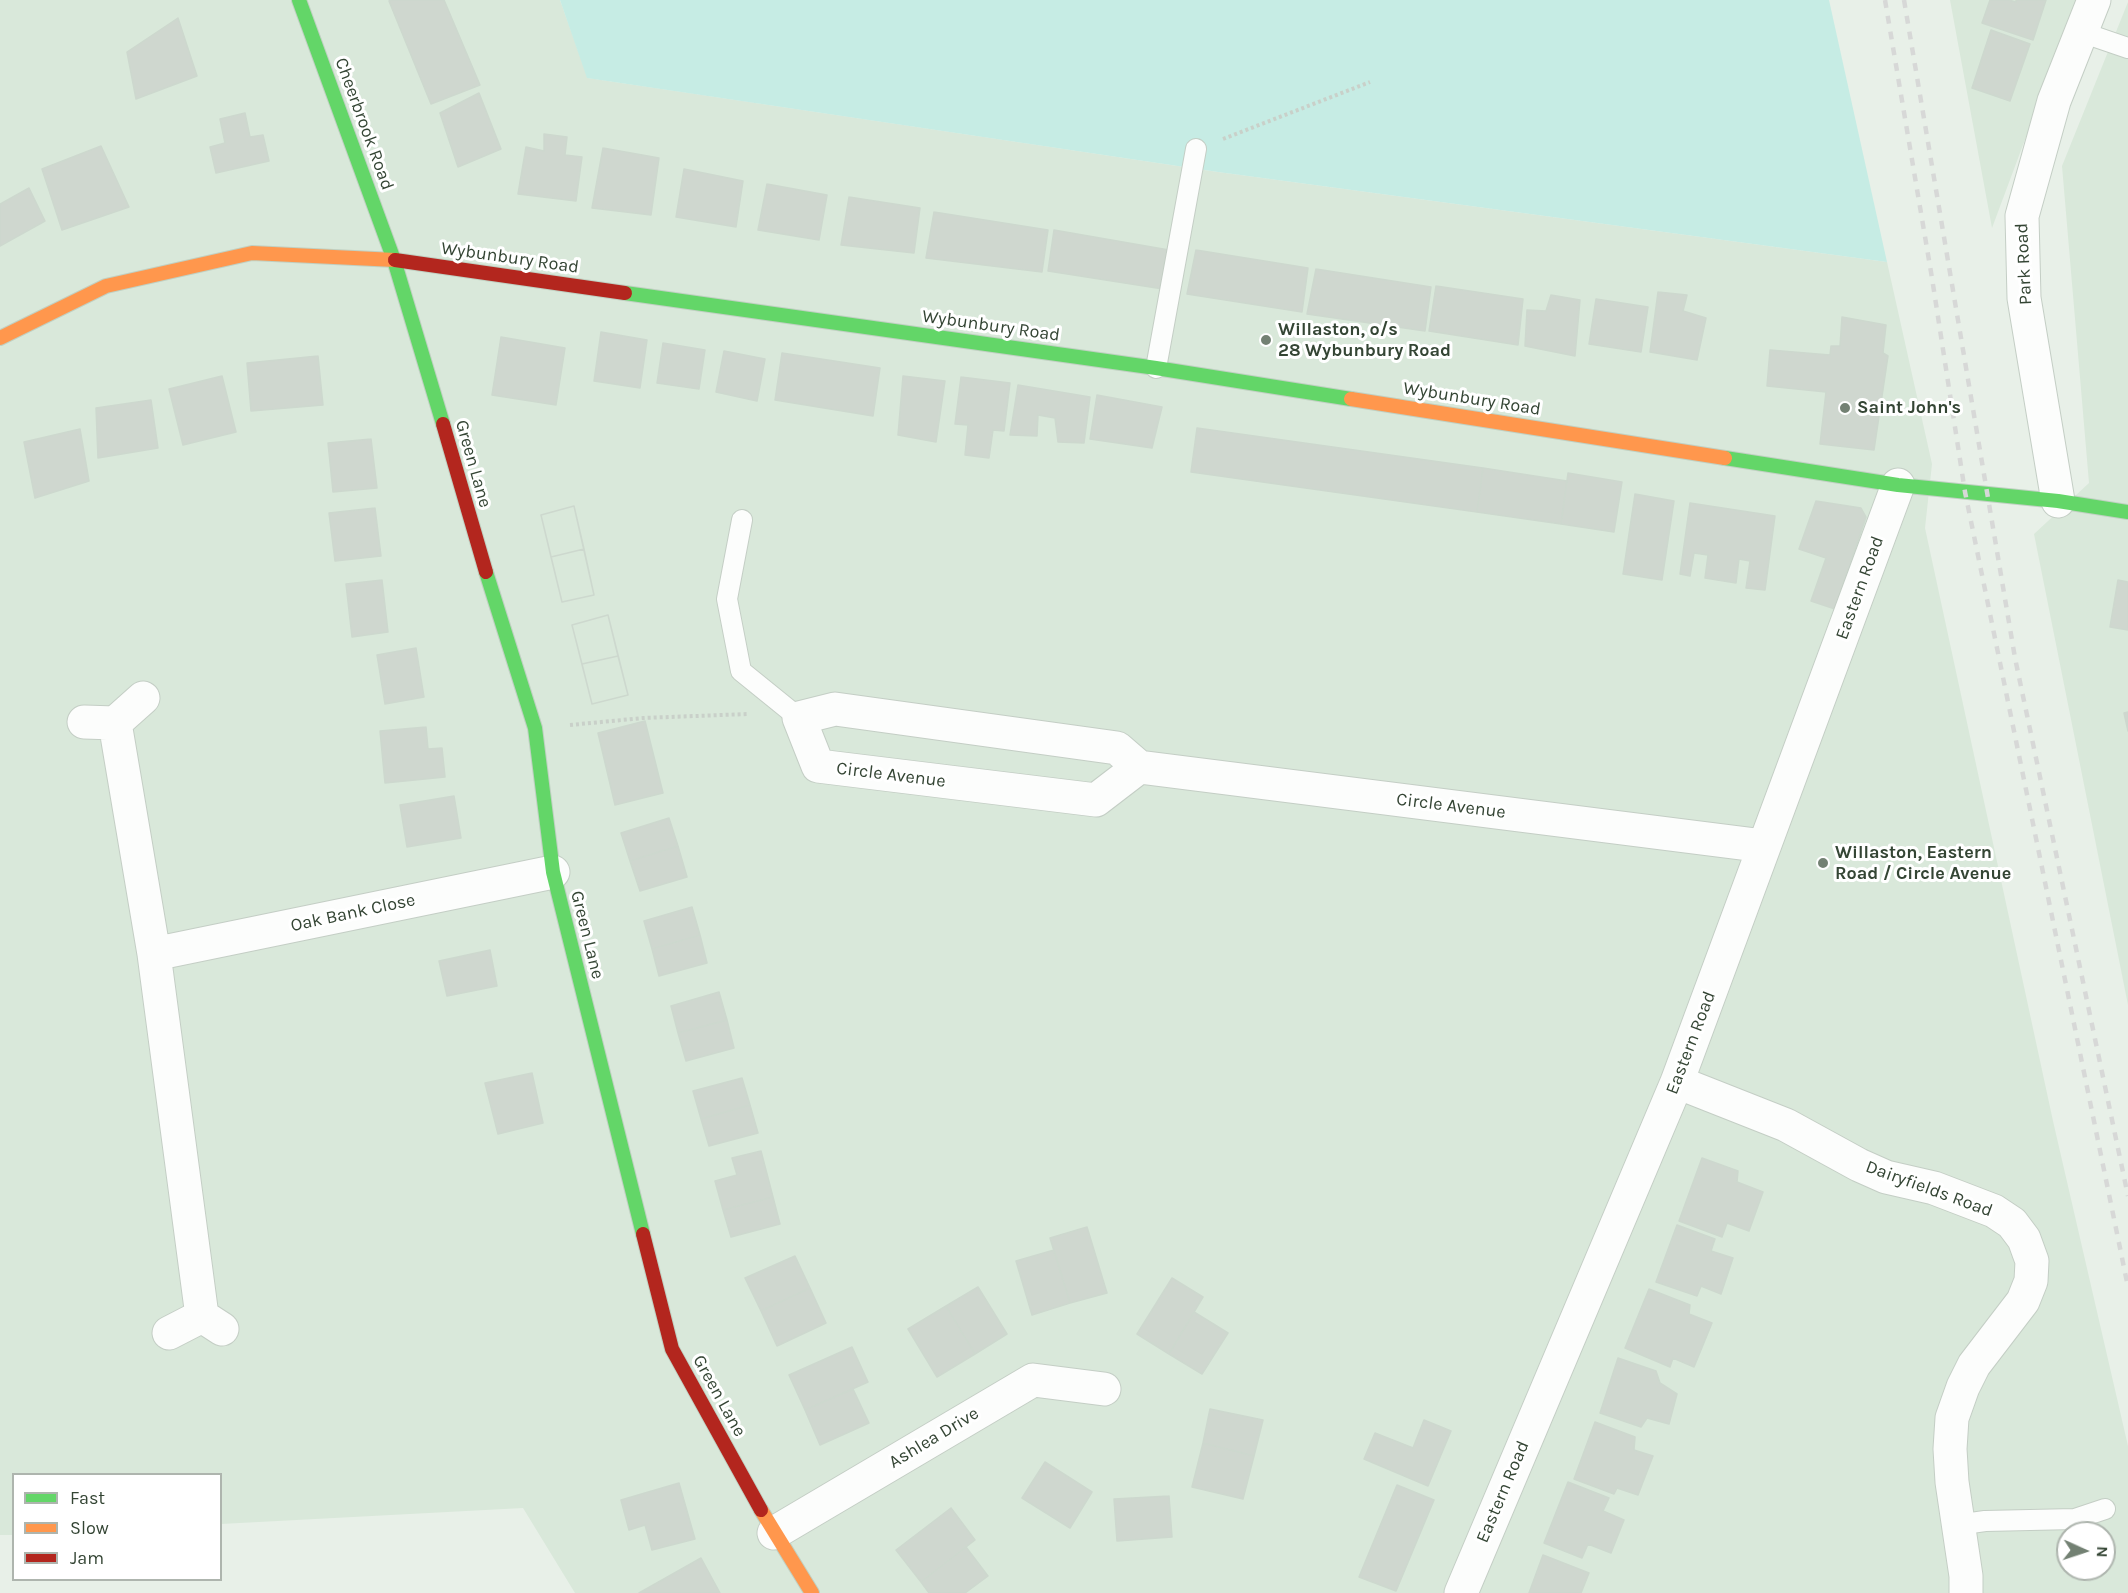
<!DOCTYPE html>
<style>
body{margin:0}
#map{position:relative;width:2128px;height:1593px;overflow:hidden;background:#e8f0e8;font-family:Karla,sans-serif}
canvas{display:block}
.legend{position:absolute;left:12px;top:1473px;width:210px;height:108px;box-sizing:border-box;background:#fff;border:2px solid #aeb5ae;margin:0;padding:8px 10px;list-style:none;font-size:18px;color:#344534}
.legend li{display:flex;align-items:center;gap:12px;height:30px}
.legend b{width:30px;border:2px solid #aeb5ae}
.north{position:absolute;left:2056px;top:1521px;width:60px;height:60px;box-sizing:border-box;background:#fff;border:2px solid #aeb5ae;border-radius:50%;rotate:93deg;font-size:16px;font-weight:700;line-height:24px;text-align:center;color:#344534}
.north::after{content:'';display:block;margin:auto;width:21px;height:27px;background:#738173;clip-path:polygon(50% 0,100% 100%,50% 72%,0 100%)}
</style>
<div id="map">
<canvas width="2128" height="1593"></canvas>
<ul class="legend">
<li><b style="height:8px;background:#63d668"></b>Fast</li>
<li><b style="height:8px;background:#ff974d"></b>Slow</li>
<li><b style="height:8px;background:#b3261e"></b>Jam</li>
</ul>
<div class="north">N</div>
</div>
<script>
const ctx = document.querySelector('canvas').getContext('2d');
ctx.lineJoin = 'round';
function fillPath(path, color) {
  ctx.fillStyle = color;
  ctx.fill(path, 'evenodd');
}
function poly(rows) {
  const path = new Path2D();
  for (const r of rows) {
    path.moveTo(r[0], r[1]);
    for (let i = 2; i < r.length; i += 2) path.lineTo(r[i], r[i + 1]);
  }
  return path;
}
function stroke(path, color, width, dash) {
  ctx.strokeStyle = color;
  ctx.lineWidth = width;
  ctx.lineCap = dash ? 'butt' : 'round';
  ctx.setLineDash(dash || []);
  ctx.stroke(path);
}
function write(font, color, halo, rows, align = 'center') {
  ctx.font = font + ' Karla,sans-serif';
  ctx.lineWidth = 6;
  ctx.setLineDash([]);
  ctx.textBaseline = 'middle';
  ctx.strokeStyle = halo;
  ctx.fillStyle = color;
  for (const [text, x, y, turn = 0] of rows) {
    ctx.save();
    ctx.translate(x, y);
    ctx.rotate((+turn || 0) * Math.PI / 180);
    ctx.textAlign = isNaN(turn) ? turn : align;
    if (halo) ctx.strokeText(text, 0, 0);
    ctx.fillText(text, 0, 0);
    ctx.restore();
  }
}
fillPath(poly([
 [0,0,560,0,588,78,1218,172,1887,262,1932,464,1925,528,2053,1121,2128,1446,2128,1593,575,1593,523,1508,221,1524,220,1474,14,1474,13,1535,0,1535],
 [2068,1533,2104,1533,2104,1569,2068,1569],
 [1950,0,2077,0,1992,228],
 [2128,2,2128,1005,2034,534,2089,483,2062,166]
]), '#d9e8da');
fillPath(poly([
 [560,0,1829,0,1887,262,1218,172,587,78]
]), '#c6ece4');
const building = poly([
 [391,0,444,0,480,85,431,104,389,1,391,0],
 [1990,0,2009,0,2016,2,2016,0,2046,0,2033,40,1982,23,1990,0],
 [178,18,197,76,136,99,127,52,178,18],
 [1991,30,2030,44,2010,101,1972,88,1991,30],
 [479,93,501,149,458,167,440,113,479,93],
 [245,113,250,137,263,135,269,161,216,173,210,147,225,143,220,119,245,113],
 [544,134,567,137,565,155,582,157,576,201,518,194,526,147,544,151,544,134],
 [101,146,129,207,62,230,42,169,101,146],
 [603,148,659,158,651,215,592,208,603,148],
 [684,169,743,181,736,227,676,217,684,169],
 [767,184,827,195,819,240,758,230,767,184],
 [29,188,45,221,0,246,0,204,29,188],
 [849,197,920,208,914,253,841,245,849,197],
 [934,212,1048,230,1042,272,926,258,934,212],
 [1054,230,1169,250,1163,289,1048,271,1054,230],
 [1196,250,1308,268,1302,312,1187,294,1196,250],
 [1316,269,1431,287,1425,331,1307,314,1316,269],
 [1436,286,1523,299,1518,345,1429,331,1436,286],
 [1658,292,1687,295,1683,311,1706,318,1697,360,1650,352,1658,292],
 [1551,295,1580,300,1575,356,1525,346,1527,310,1546,311,1551,295],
 [1596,299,1648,307,1641,352,1589,344,1596,299],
 [1842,317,1886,325,1883,353,1888,356,1874,450,1820,444,1826,392,1767,386,1770,350,1830,355,1831,346,1840,346,1842,317],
 [601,332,647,340,640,388,594,381,601,332],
 [501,337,565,348,556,405,492,395,501,337],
 [663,343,705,350,699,389,657,383,663,343],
 [724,351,765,359,757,401,716,392,724,351],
 [782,353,880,368,873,416,775,400,782,353],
 [318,356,323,405,251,411,247,363,318,356],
 [222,376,236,432,183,445,169,389,222,376],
 [903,376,945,381,936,442,898,435,903,376],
 [961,377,1010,383,1004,431,993,430,989,458,965,455,968,425,955,424,961,377],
 [1018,385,1090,397,1084,443,1058,442,1055,418,1038,415,1037,436,1010,435,1018,385],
 [1097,395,1162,407,1152,448,1090,439,1097,395],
 [151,400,158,448,98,458,96,408,151,400],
 [1197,428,1483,468,1477,512,1191,472,1197,428],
 [80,429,89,481,35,498,24,442,80,429],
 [371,439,377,488,333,492,328,443,371,439],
 [1483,468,1567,481,1561,524,1477,512,1483,468],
 [1568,473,1622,482,1614,532,1561,524,1568,473],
 [1635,494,1674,501,1662,580,1623,574,1635,494],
 [1816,501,1861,508,1866,517,1835,609,1811,601,1826,558,1799,549,1816,501],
 [1690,503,1775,516,1765,590,1746,588,1750,561,1739,559,1736,583,1705,578,1708,555,1694,553,1690,576,1680,574,1690,503],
 [574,506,594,595,562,602,541,515,574,506],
 [574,506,584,549,551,557,541,515,574,506],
 [375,508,381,556,335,561,329,513,375,508],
 [584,549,594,595,562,602,551,557,584,549],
 [382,580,388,632,352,637,346,584,382,580],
 [2118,580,2128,582,2128,630,2110,627,2118,580],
 [608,615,628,695,592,704,572,625,608,615],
 [608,615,618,656,582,664,572,625,608,615],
 [416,648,424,697,385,704,377,655,416,648],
 [618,656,628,695,592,704,582,664,618,656],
 [2128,712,2128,731,2124,713,2128,712],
 [645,721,663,793,615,805,598,733,645,721],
 [426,727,428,749,442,748,445,777,385,783,380,731,426,727],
 [454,796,461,838,407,847,400,805,454,796],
 [669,818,678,846,630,861,621,833,669,818],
 [678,846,687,877,640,891,630,861,678,846],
 [692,907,700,935,652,949,644,921,692,907],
 [700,935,707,963,659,976,652,949,700,935],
 [490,950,497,986,447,996,439,961,490,950],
 [719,992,727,1020,678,1033,671,1006,719,992],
 [727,1020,734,1048,686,1061,678,1033,727,1020],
 [532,1073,543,1123,498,1134,485,1083,532,1073],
 [742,1078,750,1105,701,1119,693,1091,742,1078],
 [750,1105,758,1133,709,1146,701,1119,750,1105],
 [761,1151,773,1197,723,1210,715,1181,737,1175,732,1158,761,1151],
 [1702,1158,1738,1171,1737,1182,1763,1192,1749,1231,1727,1223,1722,1237,1679,1221,1702,1158],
 [773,1197,780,1224,731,1237,723,1210,773,1197],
 [1677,1225,1715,1239,1711,1251,1733,1258,1721,1294,1701,1286,1697,1296,1656,1282,1677,1225],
 [1087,1227,1107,1293,1070,1303,1050,1238,1087,1227],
 [1054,1250,1070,1303,1032,1315,1016,1261,1054,1250],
 [795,1256,810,1288,761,1311,745,1278,795,1256],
 [1172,1278,1203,1297,1169,1354,1137,1334,1172,1278],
 [978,1287,1007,1334,975,1354,946,1306,978,1287],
 [810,1288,826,1323,777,1346,761,1311,810,1288],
 [1649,1289,1690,1305,1689,1314,1712,1323,1694,1367,1673,1358,1670,1367,1625,1348,1649,1289],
 [946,1306,975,1354,937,1377,908,1329,946,1306],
 [1194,1312,1228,1333,1202,1374,1169,1354,1194,1312],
 [852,1347,868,1382,805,1410,789,1375,852,1347],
 [1618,1358,1656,1371,1660,1383,1677,1394,1669,1424,1647,1418,1641,1427,1600,1413,1618,1358],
 [853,1389,869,1423,820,1445,805,1410,853,1389],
 [1210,1409,1263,1420,1254,1456,1203,1443,1210,1409],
 [1424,1420,1451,1431,1428,1486,1364,1459,1375,1433,1413,1448,1424,1420],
 [1595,1422,1635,1437,1634,1450,1653,1456,1638,1495,1617,1488,1614,1494,1574,1479,1595,1422],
 [1203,1443,1254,1456,1243,1499,1192,1487,1203,1443],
 [1045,1462,1092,1492,1070,1528,1022,1498,1045,1462],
 [1568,1482,1609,1498,1603,1511,1624,1520,1611,1553,1588,1544,1582,1558,1544,1543,1568,1482],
 [679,1483,695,1539,652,1550,645,1525,629,1530,621,1500,679,1483],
 [1397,1485,1434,1500,1396,1591,1359,1577,1397,1485],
 [1169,1496,1172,1537,1117,1541,1114,1499,1169,1496],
 [951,1508,975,1540,921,1582,896,1550,951,1508],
 [966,1547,988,1576,965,1593,929,1593,921,1582,966,1547],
 [1543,1555,1589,1573,1581,1593,1529,1593,1543,1555],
 [701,1558,720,1593,639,1593,701,1558]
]);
fillPath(building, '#cfd7cf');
stroke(building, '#cdd8ce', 1.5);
const lane = poly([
 [2081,32,2128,48],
 [1156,368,1196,149],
 [742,520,727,599,741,671,799,718],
 [1957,1525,1985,1521,2075,1519,2105,1509]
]);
const street = poly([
 [2058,501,2024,298,2022,216,2054,101,2094,0],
 [143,698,115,723,154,954,202,1316,222,1329],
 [84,722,115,723],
 [1139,767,1096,800,818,766,799,718,835,709,1117,748,1139,767,1764,846],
 [154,954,553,872],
 [1677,1082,1786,1125,1859,1165,1886,1177,1934,1188,1994,1211,2012,1223,2024,1239,2032,1261,2031,1281,2023,1301,1974,1365,1963,1387,1952,1418,1950,1449,1952,1482,1966,1576,1966,1593],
 [169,1333,202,1316],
 [774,1533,1033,1380,1104,1389],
 [1461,1593,1677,1082,1898,485]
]);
const fast = poly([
 [299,0,394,260,443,424],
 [625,293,1156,368,1351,399],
 [1725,458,1898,485,2058,501,2128,512],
 [486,572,535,728,553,872,643,1234]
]);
const slow = poly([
 [0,338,106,286,252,253,395,260],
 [1351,399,1725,458],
 [761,1510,812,1593]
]);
const jam = poly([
 [395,260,625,293],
 [443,424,486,572],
 [643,1234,672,1349,761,1510]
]);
stroke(lane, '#c4cec5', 22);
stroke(street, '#c4cec5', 35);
stroke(fast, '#c0d0c2', 16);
stroke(slow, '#c0d0c2', 16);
stroke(jam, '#c0d0c2', 16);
stroke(poly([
 [1223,139,1370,82],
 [570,725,643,718,748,714]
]), '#c9d0c9', 4, [3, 3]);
stroke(lane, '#fcfdfc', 20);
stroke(street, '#fcfdfc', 33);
stroke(fast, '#63d668', 14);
stroke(slow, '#ff974d', 14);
stroke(jam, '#b3261e', 14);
stroke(poly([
 [1885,0,1932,278,1965,492,2128,1287],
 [1904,0,2015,658,2128,1196]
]), '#d7d8d7', 4.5, [8, 8]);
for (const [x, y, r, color] of [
 [1266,340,6,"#738173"],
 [1845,408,6,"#738173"],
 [1823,863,6,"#738173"]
]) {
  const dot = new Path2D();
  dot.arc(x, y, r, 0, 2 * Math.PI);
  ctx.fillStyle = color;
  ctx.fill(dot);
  stroke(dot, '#fff', 2);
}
write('18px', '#344534', '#fff', [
 ["Cheerbrook Road",364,124,70],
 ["Wybunbury Road",510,258,8],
 ["Park Road",2024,264,-93],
 ["Wybunbury Road",991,326,8],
 ["Wybunbury Road",1472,399,9],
 ["Green Lane",473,464,74],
 ["Eastern Road",1860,588,-70],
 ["Circle Avenue",891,775,7],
 ["Circle Avenue",1451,806,7],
 ["Oak Bank Close",353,913,-12],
 ["Green Lane",587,935,76],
 ["Eastern Road",1691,1043,-69],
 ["Dairyfields Road",1929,1189,20],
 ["Green Lane",719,1396,61],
 ["Ashlea Drive",934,1438,-31],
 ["Eastern Road",1503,1492,-67]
]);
write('bold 18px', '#344534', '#fff', [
 ["Willaston, o/s",1278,330],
 ["28 Wybunbury Road",1278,351],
 ["Saint John's",1857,408],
 ["Willaston, Eastern",1835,853],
 ["Road / Circle Avenue",1835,874]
], 'left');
</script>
